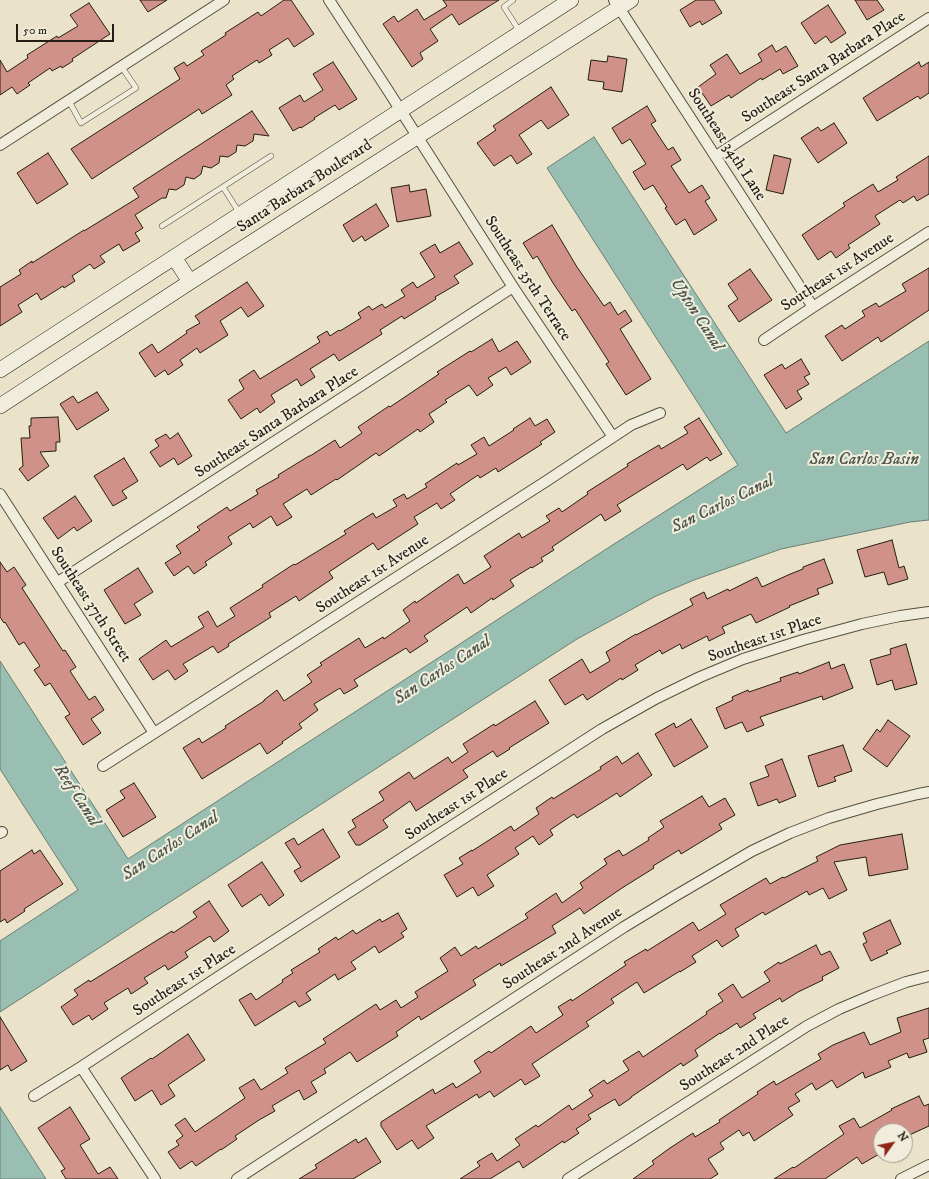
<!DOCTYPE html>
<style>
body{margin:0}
#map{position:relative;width:929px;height:1179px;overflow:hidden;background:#eae3c9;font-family:"IM FELL DW Pica",serif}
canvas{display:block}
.north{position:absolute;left:873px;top:1123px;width:40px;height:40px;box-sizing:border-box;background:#f1eddc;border:1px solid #9f9a8c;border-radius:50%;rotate:57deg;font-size:11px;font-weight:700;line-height:16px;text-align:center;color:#241d13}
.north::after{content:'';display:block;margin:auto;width:14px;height:18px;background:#8f2418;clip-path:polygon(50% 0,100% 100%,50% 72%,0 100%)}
.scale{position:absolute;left:16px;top:24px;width:98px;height:18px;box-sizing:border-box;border:2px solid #241d13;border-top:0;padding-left:5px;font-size:12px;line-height:14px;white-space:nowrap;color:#241d13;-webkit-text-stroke:3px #f1eddc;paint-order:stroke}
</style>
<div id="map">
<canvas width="929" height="1179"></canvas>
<div class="north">N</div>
<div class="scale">50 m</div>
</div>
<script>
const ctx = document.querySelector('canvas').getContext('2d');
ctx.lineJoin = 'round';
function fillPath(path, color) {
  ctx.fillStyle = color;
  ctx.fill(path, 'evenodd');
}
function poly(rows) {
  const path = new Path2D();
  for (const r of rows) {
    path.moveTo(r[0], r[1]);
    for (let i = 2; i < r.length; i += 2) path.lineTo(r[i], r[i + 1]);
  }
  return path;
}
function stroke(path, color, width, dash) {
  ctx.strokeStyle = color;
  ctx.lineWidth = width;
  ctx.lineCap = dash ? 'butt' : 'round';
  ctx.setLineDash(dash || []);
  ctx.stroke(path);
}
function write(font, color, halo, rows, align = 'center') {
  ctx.font = font + ' "IM FELL DW Pica",serif';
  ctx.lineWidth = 4;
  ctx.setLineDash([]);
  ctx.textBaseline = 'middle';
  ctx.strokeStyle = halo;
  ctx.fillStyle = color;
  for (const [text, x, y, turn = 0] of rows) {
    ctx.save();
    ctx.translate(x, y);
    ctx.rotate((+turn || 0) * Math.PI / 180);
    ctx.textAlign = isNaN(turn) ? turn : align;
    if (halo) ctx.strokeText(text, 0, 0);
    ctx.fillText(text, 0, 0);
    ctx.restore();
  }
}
const water = poly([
 [594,137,786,433,929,341,929,520,910,522,781,549,694,580,656,596,577,639,445,724,0,1012,0,941,78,890,0,769,0,661,128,859,611,546,738,465,547,168,594,137],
 [0,1107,19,1137,46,1179,0,1179,0,1107]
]);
fillPath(water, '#98bfb1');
stroke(water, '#6a7e72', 1);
const building = poly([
 [140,0,167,0,148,12,140,0],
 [284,0,291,0,314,34,294,47,288,38,269,50,272,55,259,63,257,60,232,76,234,79,226,85,232,95,202,114,199,109,92,179,71,149,180,79,174,68,184,62,187,66,204,55,201,51,226,35,225,33,258,12,261,16,284,0],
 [443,0,499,0,459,25,452,14,430,29,438,41,420,53,423,59,412,67,383,24,394,16,398,22,417,9,424,20,447,6,443,0],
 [696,0,714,0,722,13,702,25,700,21,690,27,680,10,696,0],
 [855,0,877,0,884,10,867,20,855,0],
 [89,3,110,34,72,59,73,61,62,68,61,66,52,71,50,68,28,83,30,85,17,94,12,87,0,95,0,60,7,72,28,58,27,55,57,36,58,38,78,26,70,15,89,3],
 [828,5,846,33,831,43,826,36,815,44,801,23,828,5],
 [772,45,776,52,786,46,798,66,783,74,780,69,762,80,761,78,731,98,729,95,711,106,698,87,716,74,710,65,727,54,740,74,762,61,758,54,772,45],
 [608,56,627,59,622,92,603,89,604,82,588,80,591,60,607,62,608,56],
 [333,62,357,99,339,110,335,105,314,118,315,119,301,128,300,127,293,131,279,108,300,95,304,102,323,90,313,74,333,62],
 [919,62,921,67,929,62,929,93,920,99,918,96,877,121,863,98,919,62],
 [551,87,569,115,548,129,541,120,519,135,532,154,517,164,511,155,494,166,477,143,496,130,493,126,551,87],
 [647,106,656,121,651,124,668,150,673,147,681,160,671,166,689,193,702,185,710,198,705,201,717,220,694,235,685,219,676,225,665,208,667,207,653,185,644,190,633,172,646,164,630,139,622,144,612,128,647,106],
 [252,111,269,136,254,134,253,141,245,146,237,145,236,152,228,157,220,156,219,163,211,168,203,166,201,174,194,179,186,177,184,185,176,190,169,189,166,198,162,198,135,215,143,228,135,233,140,241,123,251,119,244,100,256,105,262,94,269,90,264,72,276,75,281,64,288,63,286,41,300,37,293,18,305,22,312,0,326,0,287,21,274,19,270,32,261,32,263,84,230,84,231,139,197,133,188,252,111],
 [834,123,847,143,818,163,801,138,818,127,821,131,834,123],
 [48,153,68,184,37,204,17,173,48,153],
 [774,155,791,159,783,194,766,190,774,155],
 [929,156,929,194,917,201,914,196,903,203,900,200,875,216,880,224,848,245,850,248,836,258,831,251,818,260,802,235,845,206,843,203,873,184,878,192,898,180,896,177,929,156],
 [409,185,410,192,426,189,431,216,397,222,391,188,409,185],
 [376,204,389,226,365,241,362,236,353,242,343,225,376,204],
 [552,225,577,267,604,306,610,302,618,315,625,310,632,321,620,329,651,379,626,395,606,364,609,362,575,309,572,311,553,283,537,256,533,259,523,243,552,225],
 [459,242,473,264,454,276,459,283,435,297,436,299,404,319,402,316,380,330,382,334,339,361,334,354,310,369,315,377,301,386,297,379,271,395,275,402,260,413,257,408,241,419,228,400,244,389,239,380,254,370,260,379,320,342,317,337,327,331,330,336,339,330,340,331,361,318,358,313,369,306,372,310,382,304,385,308,405,296,401,290,413,282,417,288,435,277,420,253,435,244,440,253,459,242],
 [929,268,929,310,881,342,878,337,842,361,825,336,842,325,845,329,865,316,862,311,876,303,879,307,906,291,902,284,929,268],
 [750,269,772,300,739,322,728,306,738,299,728,284,750,269],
 [247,282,264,306,248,317,241,307,220,321,228,335,200,353,197,348,180,360,183,365,168,375,165,370,155,377,139,353,152,344,158,353,187,333,186,331,200,323,195,316,247,282],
 [492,339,499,352,517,341,531,362,511,375,506,367,488,378,493,385,477,396,469,385,445,400,447,402,429,414,434,422,420,432,418,429,379,456,376,453,337,480,336,479,311,495,307,489,283,504,292,517,277,526,271,516,253,528,250,523,228,537,232,544,205,562,207,565,194,574,188,566,174,576,165,563,181,553,176,546,200,530,197,527,227,507,230,511,258,494,256,490,279,477,278,475,309,456,310,456,335,440,340,448,362,433,358,427,389,406,390,407,439,374,437,372,470,351,471,352,492,339],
 [801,359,810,374,804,377,809,384,797,391,802,399,786,409,764,375,782,364,785,369,801,359],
 [97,392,109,410,77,430,60,404,73,396,78,403,97,392],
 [58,417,60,442,56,442,56,451,40,452,49,466,28,481,19,469,23,466,21,438,30,438,29,426,31,426,31,418,58,417],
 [530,418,535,426,547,419,555,432,540,442,542,444,498,472,496,468,480,478,478,475,450,494,455,500,441,509,437,503,414,517,418,524,378,550,373,543,347,560,329,572,333,578,299,601,296,596,269,613,271,617,228,644,229,646,218,653,213,646,183,664,188,671,175,680,168,670,153,680,139,659,166,640,171,647,204,627,198,617,208,611,217,627,235,616,230,608,263,587,262,585,294,564,295,565,346,534,344,531,373,513,376,518,397,506,393,500,404,494,407,499,427,487,425,484,457,463,458,465,477,454,471,445,484,437,489,446,514,430,513,429,530,418],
 [699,418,722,454,710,461,707,457,687,470,683,464,617,505,621,511,605,521,601,514,552,547,554,550,541,558,543,561,532,568,531,567,510,580,514,586,493,600,492,598,471,613,467,607,424,636,428,641,410,653,406,648,354,680,358,686,344,694,340,688,314,704,318,710,299,724,302,728,282,742,283,743,267,754,260,743,202,779,183,748,199,738,202,743,226,728,225,726,264,701,264,700,277,690,284,701,312,682,307,675,322,665,320,663,359,638,365,648,383,637,384,639,410,621,403,610,415,601,416,603,458,574,464,584,491,567,484,556,519,533,522,538,550,521,546,516,559,508,562,512,588,494,587,492,628,466,627,464,659,445,661,449,688,433,684,427,699,418],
 [178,433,192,456,178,465,174,458,160,467,150,452,159,446,155,440,166,434,170,439,178,433],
 [124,458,138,481,122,491,127,498,113,506,94,476,124,458],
 [75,496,92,521,77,531,74,527,58,539,43,518,75,496],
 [892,540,899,568,904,566,908,579,888,585,884,572,865,577,857,550,892,540],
 [824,559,833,583,817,589,819,594,789,606,790,607,756,623,751,614,722,627,725,633,709,641,707,636,682,649,680,644,662,654,660,650,635,665,638,670,622,680,621,678,587,700,583,694,565,705,549,680,582,659,590,673,610,661,606,652,636,634,636,635,693,605,690,599,704,592,707,599,728,589,729,591,757,577,762,587,788,575,803,569,803,567,824,559],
 [0,562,7,572,14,567,26,585,22,588,63,651,65,650,76,667,70,671,89,700,95,696,104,710,91,719,101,733,83,745,65,717,70,714,50,683,45,686,34,670,40,666,24,642,19,645,5,622,4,623,0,617,0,562],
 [138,568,153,592,134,604,141,615,125,624,104,590,138,568],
 [906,644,917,684,895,690,892,680,877,685,870,660,891,654,890,649,906,644],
 [829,662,831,669,844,664,853,688,823,700,822,696,760,717,764,725,747,732,742,722,725,729,716,708,733,700,732,697,748,690,749,692,781,681,780,678,798,672,799,674,829,662],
 [535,701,549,723,509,748,510,749,497,757,493,751,463,770,468,777,416,811,410,801,383,820,388,827,360,845,356,845,348,832,356,827,352,820,384,800,379,792,409,772,414,779,448,757,452,763,468,752,463,744,494,724,495,726,535,701],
 [691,719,708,747,674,767,655,734,674,723,676,728,691,719],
 [888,720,910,736,887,767,863,749,877,729,880,732,888,720],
 [843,745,852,771,834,777,836,781,818,787,808,756,843,745],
 [638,753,652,775,620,797,617,793,577,818,574,814,550,830,553,835,539,845,533,836,515,848,519,854,487,875,494,886,478,896,473,887,457,897,444,875,463,864,459,858,472,850,472,851,511,826,514,831,539,814,536,808,552,797,553,799,601,769,600,767,617,756,622,764,638,753],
 [782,759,796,796,779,803,777,799,758,806,750,783,769,776,765,766,782,759],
 [134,783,156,817,123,837,106,810,125,798,120,791,134,783],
 [702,796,709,807,725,798,735,815,719,824,722,829,681,854,679,850,653,866,654,868,622,888,584,914,580,908,552,926,556,933,501,966,500,963,473,980,476,985,421,1020,419,1016,396,1032,398,1036,357,1062,350,1052,324,1069,326,1073,311,1082,317,1092,304,1100,299,1090,272,1106,275,1111,259,1120,235,1136,237,1139,221,1150,221,1149,196,1166,192,1161,180,1169,168,1152,179,1145,176,1141,183,1136,175,1125,185,1118,195,1132,245,1098,239,1088,254,1079,261,1090,288,1073,285,1068,326,1043,323,1039,376,1004,380,1010,396,1000,401,1008,418,997,415,992,448,971,440,958,455,947,461,956,476,946,478,949,528,918,525,914,556,893,562,903,583,888,580,883,607,864,604,859,619,850,623,856,649,840,648,838,664,827,660,821,702,796],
 [323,829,340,857,301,882,294,871,301,867,285,843,294,838,298,845,323,829],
 [902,834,908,869,869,876,866,857,834,862,847,890,829,899,823,888,809,895,807,891,765,915,763,912,735,929,739,936,722,947,717,940,692,956,696,962,680,972,680,971,644,993,637,982,611,999,614,1003,586,1022,589,1026,532,1064,540,1076,525,1085,521,1079,494,1097,490,1091,479,1098,477,1094,426,1126,434,1138,418,1149,412,1140,397,1150,381,1126,381,1122,433,1089,435,1094,453,1083,456,1088,481,1072,474,1061,489,1051,491,1053,531,1026,536,1033,563,1015,558,1007,571,999,572,1001,626,965,624,962,646,949,647,951,693,922,699,931,726,914,720,905,766,878,770,884,783,877,784,878,818,861,816,857,840,845,902,834],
 [32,850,34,854,40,850,63,884,24,909,25,911,7,923,5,919,0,922,0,871,32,850],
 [262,862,284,895,269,906,261,894,242,907,228,885,262,862],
 [209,901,229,931,214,942,210,936,185,952,188,957,168,970,165,965,144,978,148,983,131,994,128,988,104,1003,108,1009,92,1020,89,1015,73,1025,61,1007,78,995,74,990,89,980,90,982,172,931,173,933,197,917,193,912,209,901],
 [398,913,407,929,401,933,404,937,379,953,375,946,351,962,356,969,338,980,335,974,306,993,311,1000,299,1007,295,1001,255,1026,239,1000,251,993,256,1000,283,982,282,980,293,973,291,970,320,952,318,949,336,937,338,940,353,930,356,934,380,919,382,922,398,913],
 [890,920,901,944,886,951,888,953,871,961,863,944,867,942,863,933,890,920],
 [816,945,821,955,830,951,839,968,822,977,823,980,798,992,782,1002,780,998,753,1014,756,1018,740,1028,737,1023,720,1034,720,1033,695,1050,698,1056,683,1066,681,1063,631,1097,631,1098,619,1106,615,1099,588,1115,591,1119,576,1129,579,1133,564,1143,563,1141,523,1168,519,1161,490,1179,460,1179,480,1166,477,1162,492,1153,497,1161,520,1145,515,1139,536,1125,538,1127,569,1105,572,1110,593,1096,589,1090,604,1080,607,1084,629,1070,623,1061,639,1051,643,1057,707,1014,706,1012,723,1001,718,994,733,984,742,998,770,981,764,972,779,962,780,964,816,945],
 [929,1008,929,1038,923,1040,927,1052,909,1058,907,1053,888,1061,891,1067,865,1078,863,1072,837,1088,832,1080,816,1090,812,1083,795,1094,800,1101,788,1108,793,1115,754,1141,749,1132,743,1136,739,1130,720,1143,724,1149,708,1159,718,1174,710,1179,633,1179,654,1164,652,1161,670,1148,693,1133,695,1137,720,1122,719,1120,758,1094,757,1092,774,1081,776,1085,821,1059,818,1054,833,1045,864,1032,870,1045,901,1032,897,1018,929,1008],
 [0,1017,27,1061,11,1071,8,1065,0,1070,0,1017],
 [188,1034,205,1060,168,1085,175,1096,161,1105,152,1090,135,1101,121,1078,151,1058,152,1059,188,1034],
 [919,1096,924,1106,929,1104,929,1126,905,1137,905,1131,881,1131,881,1153,862,1164,857,1157,825,1179,774,1179,793,1167,794,1168,844,1134,839,1126,854,1118,860,1128,892,1110,891,1109,919,1096],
 [70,1107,90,1139,80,1145,98,1174,110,1167,118,1179,66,1179,61,1171,65,1169,38,1128,70,1107],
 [366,1138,381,1162,353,1179,299,1179,317,1168,315,1165,356,1139,358,1143,366,1138]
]);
fillPath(building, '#d09288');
stroke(building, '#241d13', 1);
const service = poly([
 [513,0,504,7,520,32],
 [69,101,81,123,136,88,121,66],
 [223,187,240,214],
 [162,226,271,156]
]);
const minor = poly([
 [329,0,389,92,513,287,613,437],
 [614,0,813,307],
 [0,145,224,0],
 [716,156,929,18],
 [764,340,813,307,929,232],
 [0,494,154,733],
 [58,582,513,287],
 [103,766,548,480,631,425,660,413],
 [0,833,2,832],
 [81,1067,155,1179],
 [34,1096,81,1067,244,960,602,729,657,698,700,677,743,659,803,640,862,624,900,616,929,612],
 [237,1179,624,927,675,896,752,851,790,833,829,818,877,804,918,794,929,792],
 [568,1179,807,1026,839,1009,872,995,906,982,929,976],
 [901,1179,929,1165]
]);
const secondary = poly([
 [174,257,190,282],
 [0,370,571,0],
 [0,406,190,282,631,0]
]);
stroke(service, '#564e40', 6);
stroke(minor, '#564e40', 12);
stroke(secondary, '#241d13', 16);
stroke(service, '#f1eddc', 5);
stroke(minor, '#f1eddc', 10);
stroke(secondary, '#f1eddc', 15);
write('16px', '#241d13', '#f1eddc', [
 ["Southeast Santa Barbara Place",824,68,-33],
 ["Southeast 34th Lane",726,145,57],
 ["Santa Barbara Boulevard",305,187,-33],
 ["Southeast 1st Avenue",838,273,-33],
 ["Southeast 35th Terrace",527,279,57],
 ["Southeast Santa Barbara Place",277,423,-33],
 ["Southeast 1st Avenue",373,575,-33],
 ["Southeast 37th Street",90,605,57],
 ["Southeast 1st Place",765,639,-19],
 ["Southeast 1st Place",457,805,-33],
 ["Southeast 2nd Avenue",563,949,-33],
 ["Southeast 1st Place",185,981,-33],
 ["Southeast 2nd Place",735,1054,-33]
]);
write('italic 17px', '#4d564a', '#f1eddc', [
 ["Upton Canal",696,315,57],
 ["San Carlos Basin",864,460],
 ["San Carlos Canal",723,505,-26],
 ["San Carlos Canal",443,671,-33],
 ["Reef Canal",76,796,57],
 ["San Carlos Canal",171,847,-33]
]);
</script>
